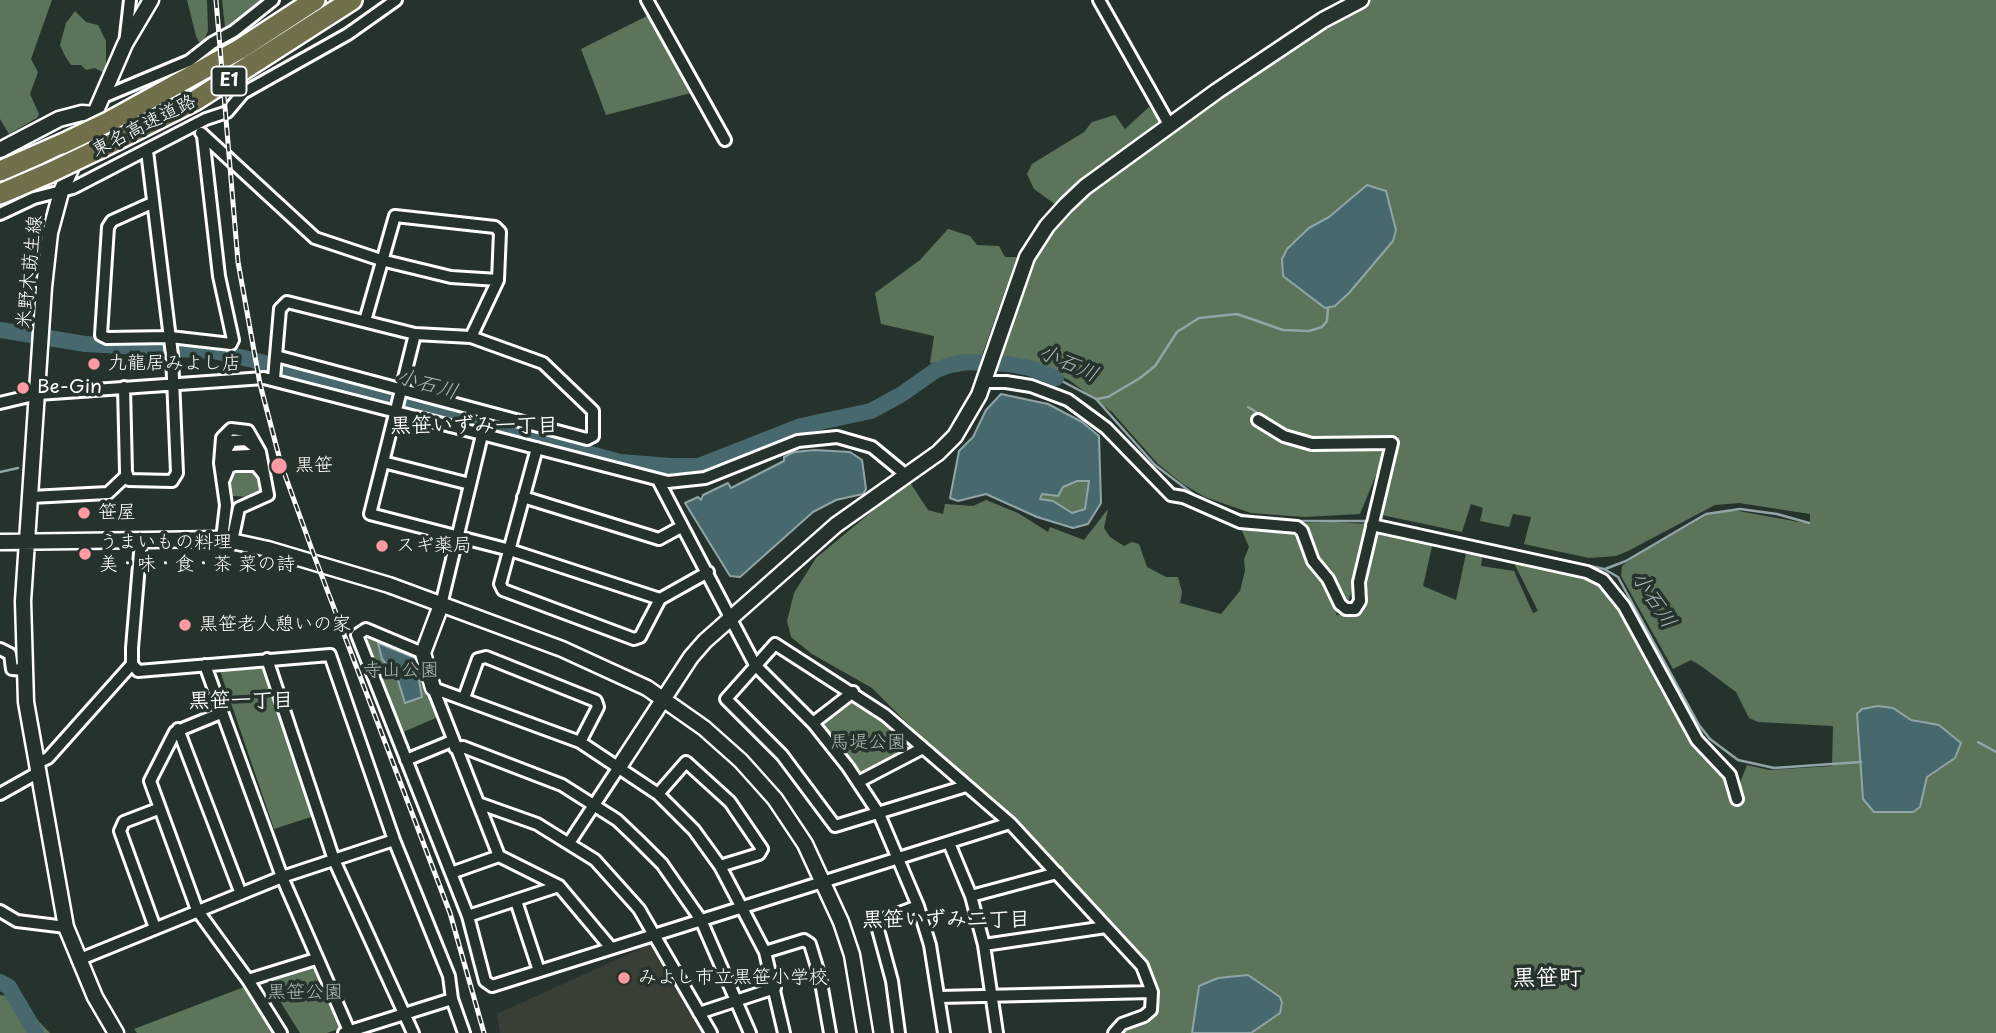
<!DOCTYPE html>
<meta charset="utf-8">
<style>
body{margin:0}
canvas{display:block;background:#26332d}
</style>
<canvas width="1996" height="1033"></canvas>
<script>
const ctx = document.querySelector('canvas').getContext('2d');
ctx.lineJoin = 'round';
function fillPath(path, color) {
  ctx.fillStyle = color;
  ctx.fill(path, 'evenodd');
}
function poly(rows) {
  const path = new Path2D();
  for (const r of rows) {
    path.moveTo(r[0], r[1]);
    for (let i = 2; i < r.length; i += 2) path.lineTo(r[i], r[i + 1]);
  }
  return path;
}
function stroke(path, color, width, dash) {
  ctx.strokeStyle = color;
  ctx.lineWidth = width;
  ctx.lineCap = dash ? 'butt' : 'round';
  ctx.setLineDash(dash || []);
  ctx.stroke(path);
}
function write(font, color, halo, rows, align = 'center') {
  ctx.font = font + ' "Playpen Sans","Klee One",sans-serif';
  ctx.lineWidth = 7;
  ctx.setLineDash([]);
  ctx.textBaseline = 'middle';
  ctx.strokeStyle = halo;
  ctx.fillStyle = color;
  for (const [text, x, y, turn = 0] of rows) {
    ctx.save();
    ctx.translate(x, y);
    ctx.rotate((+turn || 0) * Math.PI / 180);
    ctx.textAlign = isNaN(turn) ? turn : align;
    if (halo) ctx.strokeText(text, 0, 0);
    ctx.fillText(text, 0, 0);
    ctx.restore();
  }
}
fillPath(poly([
 [653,943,702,1033,500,1033,497,1014]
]), '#384036');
fillPath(poly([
 [0,0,52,0,31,59,38,72,30,94,39,114,37,118,9,134,0,119],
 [187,0,207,0,208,31,204,41,199,42,196,36],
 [222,0,266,0,231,27,225,27],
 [1370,0,1996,0,1996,1033,1118,1033,1157,1001,1153,978,1144,963,1011,819,929,745,872,688,812,654,791,637,787,621,794,593,816,558,905,484,911,484,928,510,943,514,945,504,973,506,986,500,1018,513,1048,532,1050,527,1084,540,1108,509,1104,528,1110,537,1124,546,1132,542,1139,544,1147,567,1166,577,1178,577,1182,592,1180,603,1221,614,1240,591,1245,571,1244,559,1249,547,1239,524,1294,529,1339,605,1336,615,1362,613,1363,583,1375,533,1382,530,1433,542,1423,586,1456,600,1467,549,1483,552,1481,566,1514,571,1533,613,1538,611,1515,565,1524,562,1593,577,1612,592,1724,775,1739,785,1747,765,1769,770,1832,766,1833,726,1758,722,1749,718,1736,692,1701,666,1691,660,1673,669,1621,576,1622,566,1633,558,1707,515,1733,510,1810,524,1810,514,1739,503,1715,505,1628,551,1616,556,1589,558,1524,544,1531,517,1513,514,1509,527,1480,521,1483,508,1471,504,1462,532,1377,514,1398,436,1338,440,1311,437,1282,428,1260,414,1255,422,1311,448,1366,448,1384,452,1383,458,1360,514,1305,517,1251,513,1205,497,1183,484,1158,464,1112,412,1069,380,1047,370,997,359,1026,272,1050,235,1087,192,1328,21],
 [75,11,86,22,98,25,106,41,106,74,95,68,86,70,81,65,71,65,65,56,60,45,66,23],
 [649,15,691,93,606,115,581,49],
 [1149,107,1159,121,1056,205,1034,189,1027,174,1032,164,1084,132,1092,122,1115,115,1125,129],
 [948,229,970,236,977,245,999,246,1005,257,1017,257,981,358,930,363,934,336,881,324,875,293,920,260],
 [233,470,257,470,263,487,261,493,249,497,233,496,229,490],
 [1077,481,1089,481,1085,508,1072,513,1053,501,1040,499,1041,494,1058,496,1063,487],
 [1331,522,1370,524,1349,600,1340,597,1315,559,1304,530,1304,523],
 [370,635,420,655,438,717,401,733,366,638],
 [267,662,317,815,274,829,218,665],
 [857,697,910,746,910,751,860,780,821,723],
 [316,959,350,1025,327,1033,300,1033,266,979],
 [244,987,276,1033,137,1033,134,1029],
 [0,995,15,997,50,1033,0,1033]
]), '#5c7459');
const water = poly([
 [1367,185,1386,191,1396,230,1393,241,1349,293,1335,306,1325,308,1283,276,1282,259,1287,249,1309,228,1329,217,1367,185],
 [1001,394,1048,404,1082,422,1099,436,1101,503,1088,524,1073,528,1037,517,986,494,958,501,950,498,959,451,973,437,986,410,1001,394],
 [1077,481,1089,481,1085,509,1072,513,1053,501,1040,499,1042,494,1058,496,1063,487,1077,481],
 [815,450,850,452,862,460,866,489,863,494,836,500,813,512,740,577,730,576,685,503,698,497,701,500,703,495,728,483,731,488,784,461,784,457,794,452,815,450],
 [378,643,415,658,422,697,405,703,397,677,382,659,378,643],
 [1878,706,1893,708,1911,720,1939,725,1961,743,1955,758,1927,777,1920,807,1913,812,1874,812,1863,799,1857,714,1862,709,1878,706],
 [1248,975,1280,997,1282,1003,1280,1013,1251,1033,1192,1033,1199,986,1218,978,1248,975]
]);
fillPath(water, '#47696d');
stroke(water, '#91a5a7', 2);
stroke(poly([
 [1056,378,1096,399,1155,465,1201,500],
 [1096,399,1108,397,1140,378,1155,366,1177,332,1199,318,1237,314,1283,330,1309,331,1322,327,1327,321,1328,308],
 [1248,407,1264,417],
 [0,472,18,468],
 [1233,513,1264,519],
 [1281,521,1369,521],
 [1444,535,1604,569,1618,577,1699,725,1710,739,1738,760,1774,768,1861,762],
 [1605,569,1626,561,1706,514,1740,509,1777,514,1809,523],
 [1978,742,1996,752]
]), '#91a5a7', 2.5);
stroke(poly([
 [0,330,85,344,214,351,321,376,390,399,620,462,670,466,699,466,801,426,871,411,902,394,936,370,950,365,967,362,1008,364,1030,368,1056,378],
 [0,982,9,987,36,1033]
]), '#47696d', 16);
stroke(poly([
 [326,0,341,23]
]), '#3c4742', 10, [10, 5]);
const street = poly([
 [647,0,725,140],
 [1099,0,1170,126],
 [125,44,130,0],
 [103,97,189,61,212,43,234,31,273,0],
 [201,133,315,238,381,260,451,277,498,280],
 [152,203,112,221,108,227,101,335,107,338,170,337,231,344,233,340,219,276,203,136],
 [0,214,34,198,73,188,206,119,227,112,243,93,348,34,396,0],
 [365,321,395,216,495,227,500,232,498,280,471,337],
 [415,334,370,514,510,550,660,599],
 [274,379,280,309,287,302,415,334,471,337,543,363,593,411,593,436,587,439,276,356],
 [983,382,1006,382,1031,386,1068,400,1106,428,1171,495,1183,497,1240,522,1297,527,1302,531,1313,561,1328,579,1340,604,1346,609,1355,609,1360,601,1359,582,1392,443,1312,444,1284,436,1258,420],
 [124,387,126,472,129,480,172,481,177,473,172,355,147,151],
 [0,403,38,394,264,378,668,482,705,478,798,441,837,437,872,447,906,475],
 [537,448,500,584,503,590,634,639,640,637,660,599,708,572],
 [223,455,232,441,246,440,255,447],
 [383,462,470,484],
 [220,463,230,456,250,455,262,464],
 [224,479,229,467,235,465,256,465,264,475],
 [658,480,755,665,813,723,848,767,879,814,918,906,930,945,944,1033],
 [31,497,108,493,127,475],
 [523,497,659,539,681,527],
 [1372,525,1587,572,1603,580,1624,606,1697,740,1730,775,1737,799],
 [222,539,226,505,220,463,222,438,231,429,248,431,260,452,268,495,239,508,232,541],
 [141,541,132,648,132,664,138,671,330,655,394,840,449,976,452,999,464,1033],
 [441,605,482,435],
 [0,649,10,654,12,669,25,670],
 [423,653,366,629,357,635,468,916,485,981,492,986,1010,823],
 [267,659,334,860,413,1033],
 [205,665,282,877,350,1033],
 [433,688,580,742,658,794,694,830,720,866,765,952,784,1033],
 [433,688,499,856],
 [464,698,478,659,486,657,596,701,598,707,580,742],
 [221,713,175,732,150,781,197,910,248,980,281,1033],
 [813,723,853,692],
 [178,729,241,894],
 [455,748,463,747,562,785,617,820,638,840,662,864,701,920,750,1033],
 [406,760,452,741],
 [37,763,48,758,132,664],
 [858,782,923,748],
 [966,786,835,826,782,755,726,699,775,644,885,715,1010,823,1142,966,1152,992,1151,1010,1144,1016,1122,1024,1114,1033],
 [0,794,39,772],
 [658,794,686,762,730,802,762,849,759,854,720,866],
 [478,803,537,824,595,860,639,909,711,1033],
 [569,843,619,767],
 [949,843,971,896,984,945,997,1033],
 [451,873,499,856,559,886,611,948],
 [971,896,1057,873],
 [516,901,539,971],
 [0,911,17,921,66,927],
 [468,916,559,886],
 [155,928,120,831,124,822,158,809],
 [984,945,1106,927],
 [765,952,804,940,810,944,820,977,830,1033],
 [78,960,282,877,394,840],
 [248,980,316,959],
 [940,997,1152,992],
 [699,1013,775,988],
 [344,1033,452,999],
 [899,1033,892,981,876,922,918,906]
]);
const secondary = poly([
 [86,134,125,44,151,0],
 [0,150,59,119,82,113,95,114],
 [75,159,61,192,50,233,44,287,23,601,26,702,66,927,95,997,116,1033],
 [0,542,222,539,268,549,389,585,562,649,647,688,704,728,741,761,775,799,805,844,841,922,852,955,865,1033],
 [433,688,423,653,441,605],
 [619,767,691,657,705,641,836,525,938,453,955,436,979,395,1027,257,1047,226,1066,205,1085,187,1217,91,1323,20,1361,0]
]);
const highway = poly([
 [110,121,240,49,315,0],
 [99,149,196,100,352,0],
 [0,171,62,144],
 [0,194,49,173]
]);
stroke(street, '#fff', 16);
stroke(secondary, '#fff', 19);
stroke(highway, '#fff', 24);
stroke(street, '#26332d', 10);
stroke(secondary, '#26332d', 14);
stroke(highway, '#71704a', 19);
const rail = poly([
 [216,0,238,262,260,384,281,464,315,558,450,913,484,1033]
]);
stroke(rail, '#fff', 5);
stroke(rail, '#26332d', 2.5, [8]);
const highwayBridge = poly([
 [62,144,110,121],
 [49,173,99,149]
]);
stroke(highwayBridge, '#fff', 24, []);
stroke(highwayBridge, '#71704a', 19);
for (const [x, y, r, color] of [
 [94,364,7,"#ff9aa2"],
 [23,388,7,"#ff9aa2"],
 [279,466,9,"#ff9aa2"],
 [84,513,7,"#ff9aa2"],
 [382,546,7,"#ff9aa2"],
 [85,554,7,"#ff9aa2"],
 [185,625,7,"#ff9aa2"],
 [624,978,7,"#ff9aa2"]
]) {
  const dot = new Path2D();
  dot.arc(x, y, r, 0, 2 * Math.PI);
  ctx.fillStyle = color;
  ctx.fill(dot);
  stroke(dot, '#26332d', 2.5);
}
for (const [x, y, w] of [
 [229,81,35]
]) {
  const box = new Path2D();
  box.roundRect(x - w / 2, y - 14.5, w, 29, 5);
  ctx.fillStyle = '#26332d';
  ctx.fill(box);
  stroke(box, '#fff', 2);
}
write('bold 18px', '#fff', null, [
 ["E1",229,81]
]);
write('19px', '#fff', '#26332d', [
 ["東名高速道路",144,126,-27],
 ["米野木莇生線",30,272,-84]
]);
write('19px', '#fff', '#26332d', [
 ["九龍居みよし店",108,364],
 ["Be-Gin",37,388],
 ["黒笹",295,466],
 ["笹屋",98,513],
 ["うまいもの料理",99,543],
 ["美・味・食・茶 菜の詩",99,565],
 ["スギ薬局",396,546],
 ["黒笹老人憩いの家",199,625],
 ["みよし市立黒笹小学校",638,978]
], 'left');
write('19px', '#aebaac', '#26332d', [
 ["寺山公園",401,671],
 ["馬堤公園",868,743],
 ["黒笹公園",305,993]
]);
write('italic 21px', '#acbcbd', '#26332d', [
 ["小石川",1068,364,24],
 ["小石川",427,385,16],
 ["小石川",1653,600,57]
]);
write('bold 21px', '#fff', '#26332d', [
 ["黒笹いずみ一丁目",474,426],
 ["黒笹一丁目",241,701],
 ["黒笹いずみ二丁目",946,920]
]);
write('bold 23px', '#fff', '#26332d', [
 ["黒笹町",1547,979]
]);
</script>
